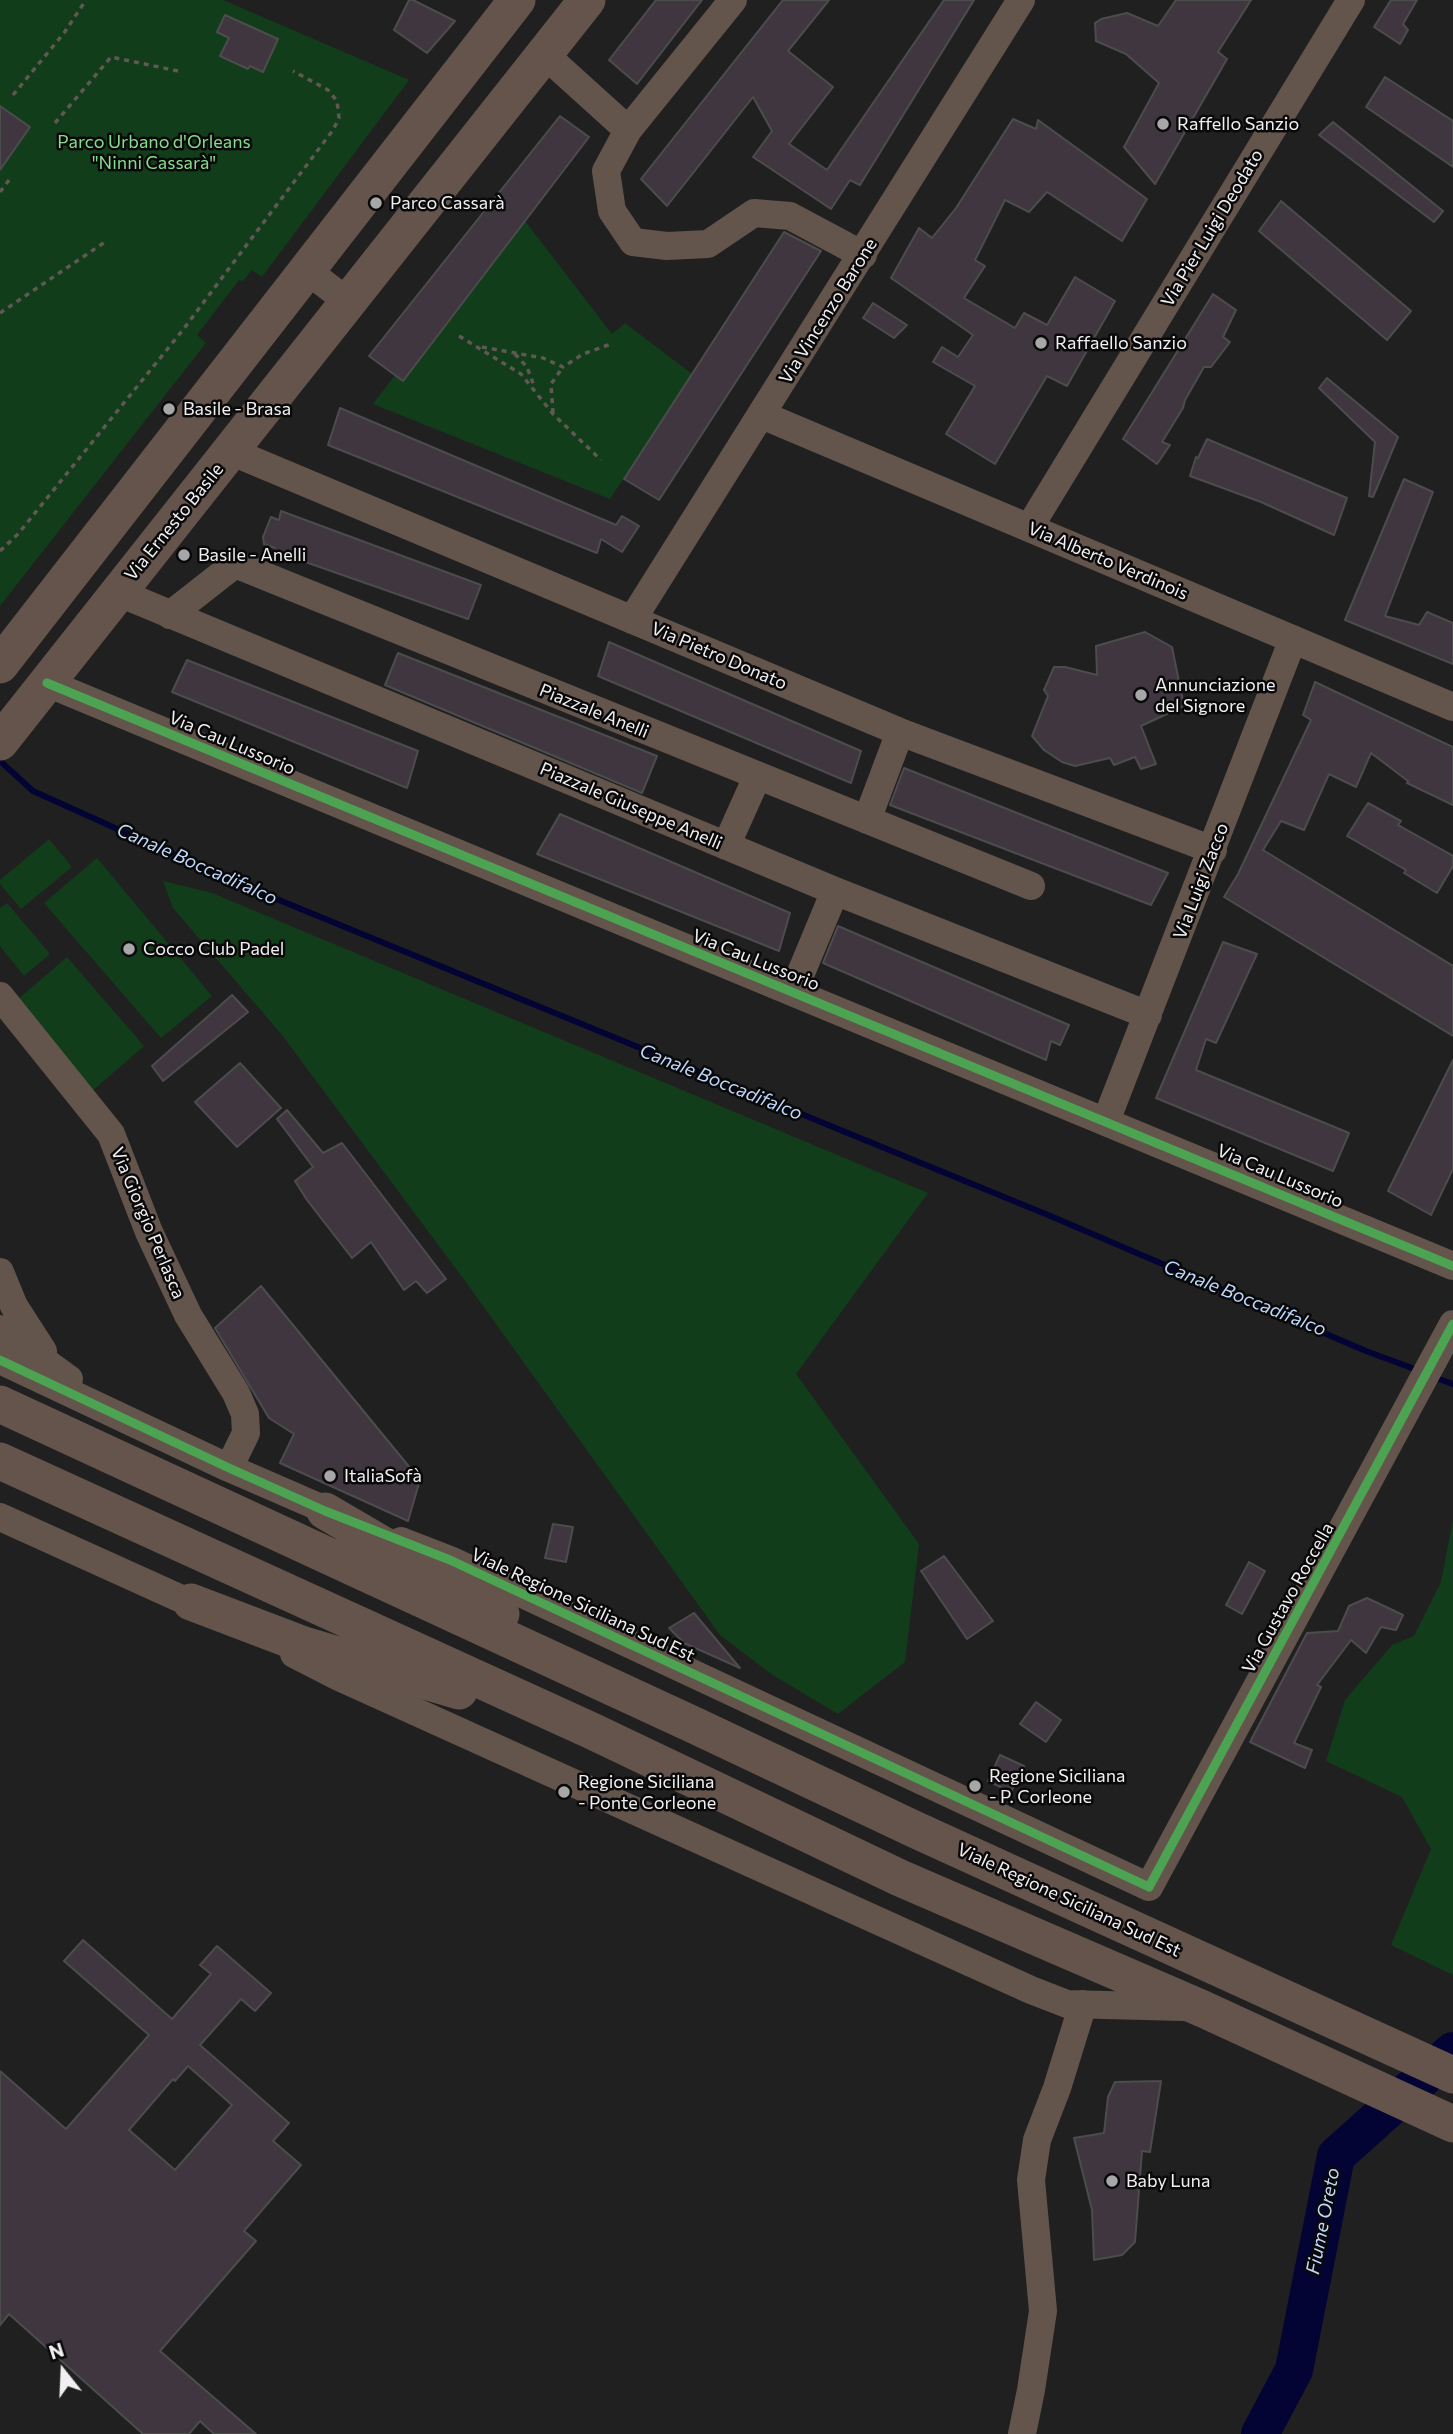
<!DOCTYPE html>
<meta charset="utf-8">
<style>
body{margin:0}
#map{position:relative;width:1453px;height:2434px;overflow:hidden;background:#202020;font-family:Commissioner,sans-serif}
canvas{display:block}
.north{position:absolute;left:28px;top:2336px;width:70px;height:70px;-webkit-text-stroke:5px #0a090a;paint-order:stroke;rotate:342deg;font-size:19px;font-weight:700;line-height:28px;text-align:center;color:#f1eff1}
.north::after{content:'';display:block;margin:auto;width:24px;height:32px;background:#f1eff1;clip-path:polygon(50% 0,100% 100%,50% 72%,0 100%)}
</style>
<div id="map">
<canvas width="1453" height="2434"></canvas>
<div class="north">N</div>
</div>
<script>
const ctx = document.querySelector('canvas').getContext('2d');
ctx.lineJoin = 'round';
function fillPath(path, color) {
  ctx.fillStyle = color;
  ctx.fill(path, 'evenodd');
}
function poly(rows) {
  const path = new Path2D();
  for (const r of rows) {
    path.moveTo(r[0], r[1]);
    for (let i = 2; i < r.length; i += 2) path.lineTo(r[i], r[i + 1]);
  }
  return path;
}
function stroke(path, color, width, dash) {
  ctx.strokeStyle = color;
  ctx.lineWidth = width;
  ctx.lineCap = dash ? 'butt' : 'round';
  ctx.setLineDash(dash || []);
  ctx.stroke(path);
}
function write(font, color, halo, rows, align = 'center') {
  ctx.font = font + ' Commissioner,sans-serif';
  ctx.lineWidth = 5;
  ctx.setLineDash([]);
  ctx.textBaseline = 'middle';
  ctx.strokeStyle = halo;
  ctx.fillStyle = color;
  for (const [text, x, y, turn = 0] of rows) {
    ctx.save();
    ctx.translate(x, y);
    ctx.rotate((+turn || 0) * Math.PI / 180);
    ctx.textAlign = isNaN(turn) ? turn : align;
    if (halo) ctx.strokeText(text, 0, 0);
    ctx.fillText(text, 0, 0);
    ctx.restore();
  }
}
fillPath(poly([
 [0,0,223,0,409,80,262,277,252,270,243,281,239,280,197,335,206,343,0,606],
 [525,221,612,334,625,323,692,374,610,499,373,404,395,375,403,381],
 [49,839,72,867,21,909,0,884,0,880],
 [97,858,212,996,161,1038,44,903],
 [163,881,212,893,928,1193,796,1374,919,1544,905,1662,838,1714,771,1674,720,1635,465,1281,282,1035,173,908],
 [7,903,50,954,24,976,0,946,0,908],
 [67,957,144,1046,91,1092,16,1001],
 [1453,1519,1453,1975,1391,1945,1431,1849,1402,1797,1326,1761,1345,1700,1392,1645,1414,1636,1441,1582]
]), '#123d1a');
stroke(poly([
 [0,761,33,791,235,882,1048,1215,1366,1351,1420,1371],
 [1433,1377,1453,1384]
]), '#030334', 6);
stroke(poly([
 [1260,2434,1294,2370,1336,2156,1453,2051]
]), '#030334', 38);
const building = poly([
 [409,0,413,0,455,21,427,53,394,30,409,0],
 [656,0,702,0,637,84,609,60,656,0],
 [783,0,829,0,788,51,833,87,789,144,827,170,944,0,974,0,860,185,850,180,831,209,753,157,772,131,753,97,667,206,641,179,783,0],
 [1176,0,1251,0,1218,52,1227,59,1155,184,1124,147,1159,83,1126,54,1096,41,1095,23,1101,19,1127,13,1158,26,1176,0],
 [1391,0,1417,0,1403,24,1408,30,1400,44,1374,27,1391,0],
 [225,15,278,39,263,72,250,66,248,69,220,56,229,38,217,32,225,15],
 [1385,77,1453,121,1453,167,1366,107,1385,77],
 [0,106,30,127,0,170,0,106],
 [560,116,589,137,403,381,369,356,560,116],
 [1013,119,1036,129,1038,120,1147,199,1122,241,1047,192,1029,212,1005,200,975,260,985,266,964,298,1015,328,1024,313,1047,325,1075,277,1115,301,1067,386,1047,376,995,464,946,434,975,386,933,362,942,347,958,357,973,335,891,278,919,228,932,238,956,208,1013,119],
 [1333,122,1443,211,1434,222,1319,135,1333,122],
 [1281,201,1411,311,1387,340,1259,231,1281,201],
 [784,232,821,251,659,500,624,479,784,232],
 [1213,294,1236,310,1223,337,1230,342,1211,367,1204,367,1185,400,1183,408,1162,442,1170,445,1157,464,1123,439,1213,294],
 [873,303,907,325,894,338,863,318,873,303],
 [1327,378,1398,437,1373,497,1369,496,1375,442,1319,388,1327,378],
 [340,408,616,525,622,516,639,526,622,552,601,539,597,553,328,445,340,408],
 [1207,439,1347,498,1334,535,1261,502,1190,476,1196,457,1198,458,1207,439],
 [1404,479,1433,492,1385,616,1419,625,1427,612,1453,623,1453,664,1345,620,1404,479],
 [281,511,481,585,468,619,274,551,275,548,264,544,263,537,271,517,279,520,281,511],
 [1145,632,1172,647,1184,706,1141,726,1156,764,1141,769,1135,757,1114,765,1110,758,1075,766,1062,762,1044,750,1032,736,1048,696,1044,690,1054,667,1065,667,1097,675,1096,646,1145,632],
 [609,642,861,751,851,783,598,676,609,642],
 [398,653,657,756,642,793,385,685,398,653],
 [187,660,418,751,407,788,172,692,187,660],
 [1315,682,1453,747,1453,805,1407,783,1408,781,1371,753,1356,787,1329,774,1304,830,1281,821,1263,850,1453,966,1453,1036,1224,897,1238,874,1311,720,1303,715,1315,682],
 [904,768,1168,873,1151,905,890,805,904,768],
 [1368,803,1401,821,1398,825,1453,856,1453,866,1437,893,1404,873,1406,870,1347,836,1368,803],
 [560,814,790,913,779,951,537,854,560,814],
 [838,926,1069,1025,1060,1045,1051,1041,1046,1060,823,963,838,926],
 [1223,942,1257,954,1216,1043,1206,1039,1196,1070,1349,1133,1333,1171,1156,1098,1223,942],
 [232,995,248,1012,163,1081,152,1066,232,995],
 [1453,1060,1453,1169,1431,1215,1388,1191,1453,1060],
 [240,1063,281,1108,237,1147,195,1102,240,1063],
 [287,1110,323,1153,342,1143,446,1279,427,1293,416,1281,404,1290,371,1242,352,1258,307,1200,295,1181,313,1167,277,1119,287,1110],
 [261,1286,420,1480,408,1521,280,1463,294,1434,269,1418,215,1328,261,1286],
 [553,1524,573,1527,566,1562,545,1558,553,1524],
 [944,1556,993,1621,967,1639,921,1571,944,1556],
 [1249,1562,1265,1571,1242,1614,1226,1605,1249,1562],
 [1367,1598,1403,1615,1396,1630,1381,1627,1366,1653,1351,1640,1317,1685,1321,1687,1294,1743,1312,1750,1305,1768,1250,1742,1307,1633,1338,1631,1349,1606,1367,1598],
 [694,1613,740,1668,684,1643,669,1628,694,1613],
 [1036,1702,1061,1720,1046,1742,1020,1724,1036,1702],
 [1000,1755,1024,1766,1011,1792,988,1781,1000,1755],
 [83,1940,172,2019,211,1974,200,1965,217,1946,271,1993,255,2011,241,1999,200,2045,289,2123,273,2141,301,2165,244,2231,256,2241,160,2351,256,2434,214,2434,200,2421,189,2434,143,2434,9,2314,0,2325,0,2071,66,2129,149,2035,64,1961,83,1940],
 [188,2066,232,2105,175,2170,129,2130,173,2079,175,2081,188,2066],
 [1161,2081,1150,2152,1142,2151,1135,2242,1122,2255,1094,2260,1092,2210,1074,2138,1104,2133,1108,2097,1115,2082,1161,2081]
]);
fillPath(building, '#3f363f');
stroke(building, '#4d4c4d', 2);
stroke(poly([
 [13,95,64,33,86,0],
 [55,123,111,57,183,72],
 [0,192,9,180],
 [0,313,105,242],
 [459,336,521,374,553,414,601,460],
 [482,347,543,358,563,367,583,354,611,344],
 [515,354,527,367,534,386],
 [553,413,551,384,563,367],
 [0,551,18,534,182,331,333,130,339,118,337,101,328,90,293,71]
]), '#605855', 3.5, [5, 5]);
stroke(poly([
 [544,54,628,130,606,171,612,211,633,242,667,246,708,244,754,213,790,216,863,255],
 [628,130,733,0],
 [308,271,348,302],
 [762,415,1453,707],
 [230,451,900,732,1213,850],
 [1029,528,1351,0],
 [117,592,835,891,1148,1015],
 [170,615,235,564,1031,886],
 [632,620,1021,0],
 [47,683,1453,1266],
 [867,820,900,732],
 [726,846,757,777],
 [793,992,835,891],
 [0,996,111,1134,149,1232,188,1315,236,1393,245,1414,246,1433,229,1468],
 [1106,1121,1293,639],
 [0,1272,14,1306,43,1351],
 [0,1329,69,1379],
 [0,1360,229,1468,344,1518],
 [0,1517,208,1611],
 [401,1541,450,1560,1149,1887,1453,1324],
 [294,1654,339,1677,1031,1990,1067,2004,1183,2007],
 [1022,2434,1031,2390,1043,2311,1031,2180,1037,2140,1057,2088,1083,2004]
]), '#63544c', 28);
stroke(poly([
 [0,665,517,0],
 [0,742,587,0],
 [0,1404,696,1726,916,1830,1453,2075],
 [0,1461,592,1731,900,1878,1203,2009,1453,2124],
 [325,1511,501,1614],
 [191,1602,304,1645,459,1691]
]), '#64544b', 37);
stroke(poly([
 [47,683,1453,1266],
 [0,1360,229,1468,325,1511,450,1560,1149,1887,1453,1324]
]), '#4ca352', 9);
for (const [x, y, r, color] of [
 [1163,124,7,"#a8a7a8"],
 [376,203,7,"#a8a7a8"],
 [1041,343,7,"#a8a7a8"],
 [169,409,7,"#a8a7a8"],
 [184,555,7,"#a8a7a8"],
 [1141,695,7,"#a8a7a8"],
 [129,949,7,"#a8a7a8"],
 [330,1476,7,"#a8a7a8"],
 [975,1786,7,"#a8a7a8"],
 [564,1792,7,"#a8a7a8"],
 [1112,2181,7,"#a8a7a8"]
]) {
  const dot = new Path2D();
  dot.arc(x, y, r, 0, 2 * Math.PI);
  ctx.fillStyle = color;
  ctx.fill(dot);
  stroke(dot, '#0a090a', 2.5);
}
write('18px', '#f1eff1', '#0a090a', [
 ["Raffello Sanzio",1177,124],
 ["Parco Cassarà",390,203],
 ["Raffaello Sanzio",1055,343],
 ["Basile - Brasa",183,409],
 ["Basile - Anelli",198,555],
 ["Annunciazione",1155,685],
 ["del Signore",1155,706],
 ["Cocco Club Padel",143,949],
 ["ItaliaSofà",344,1476],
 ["Regione Siciliana",989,1776],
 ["- P. Corleone",989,1797],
 ["Regione Siciliana",578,1782],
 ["- Ponte Corleone",578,1803],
 ["Baby Luna",1126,2181]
], 'left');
write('18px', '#84dd8d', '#0a090a', [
 ["Parco Urbano d'Orleans",154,142],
 ["\"Ninni Cassarà\"",154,163]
]);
write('18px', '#f1eff1', '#0a090a', [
 ["Via Pier Luigi Deodato",1212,228,-59],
 ["Via Vincenzo Barone",828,311,-58],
 ["Via Ernesto Basile",174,522,-51],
 ["Via Alberto Verdinois",1108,561,23],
 ["Via Pietro Donato",719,656,23],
 ["Piazzale Anelli",594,711,22],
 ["Via Cau Lussorio",232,743,23],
 ["Piazzale Giuseppe Anelli",631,806,23],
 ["Via Luigi Zacco",1201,881,-69],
 ["Via Cau Lussorio",756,960,22],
 ["Via Cau Lussorio",1280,1176,23],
 ["Via Giorgio Perlasca",148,1223,67],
 ["Via Gustavo Roccella",1288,1598,-61],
 ["Viale Regione Siciliana Sud Est",583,1605,25],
 ["Viale Regione Siciliana Sud Est",1069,1900,25]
]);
write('italic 19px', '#bfd7fb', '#0a090a', [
 ["Canale Boccadifalco",197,864,24],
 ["Canale Boccadifalco",721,1082,22],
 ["Canale Boccadifalco",1245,1298,22],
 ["Fiume Oreto",1323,2221,-79]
]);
</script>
